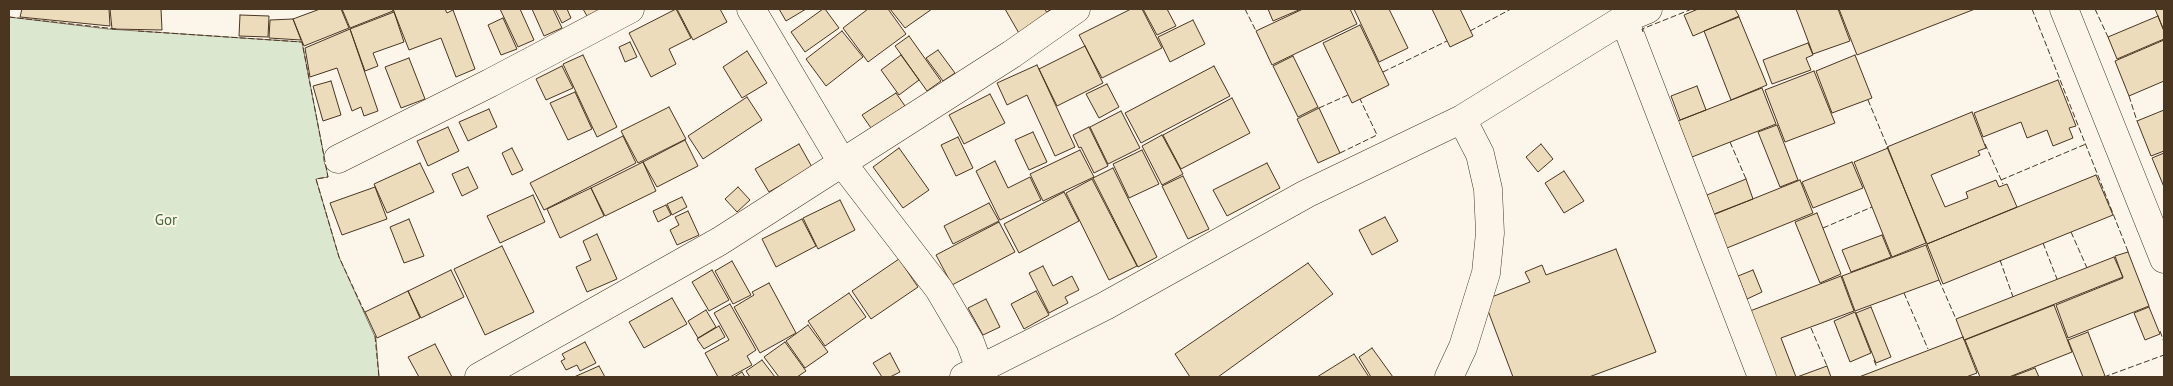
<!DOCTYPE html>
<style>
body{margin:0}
#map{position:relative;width:2173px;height:386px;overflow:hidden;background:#fbf6e9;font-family:"PT Sans",sans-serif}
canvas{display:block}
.frame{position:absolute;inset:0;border:10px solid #4a3520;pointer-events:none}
</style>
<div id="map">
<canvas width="2173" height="386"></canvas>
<div class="frame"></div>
</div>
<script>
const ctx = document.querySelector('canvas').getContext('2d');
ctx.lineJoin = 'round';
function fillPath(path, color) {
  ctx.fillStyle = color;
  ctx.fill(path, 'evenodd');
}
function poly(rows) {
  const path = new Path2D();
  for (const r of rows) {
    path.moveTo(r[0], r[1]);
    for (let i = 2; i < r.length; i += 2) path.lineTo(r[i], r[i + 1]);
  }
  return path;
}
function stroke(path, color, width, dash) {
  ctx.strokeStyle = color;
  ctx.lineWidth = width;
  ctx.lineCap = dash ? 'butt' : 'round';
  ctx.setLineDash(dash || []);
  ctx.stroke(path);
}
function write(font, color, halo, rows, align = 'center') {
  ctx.font = font + ' "PT Sans",sans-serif';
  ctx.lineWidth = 4;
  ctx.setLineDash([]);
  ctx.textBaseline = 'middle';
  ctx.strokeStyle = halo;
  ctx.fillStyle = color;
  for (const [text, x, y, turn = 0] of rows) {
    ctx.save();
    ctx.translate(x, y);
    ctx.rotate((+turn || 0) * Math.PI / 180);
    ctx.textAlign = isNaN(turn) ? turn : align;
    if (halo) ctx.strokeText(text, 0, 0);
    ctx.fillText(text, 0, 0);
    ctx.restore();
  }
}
const green = poly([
 [9,17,108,29,302,42,328,177,316,179,339,257,376,339,379,377,9,377,9,17]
]);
fillPath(green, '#dce7d0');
stroke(green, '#887966', 1);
const building = poly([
 [22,9,109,9,110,26,20,17,22,9],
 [110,9,161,9,162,30,112,29,110,9],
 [320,9,341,9,349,28,304,46,293,19,320,9],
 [342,9,392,9,393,11,350,28,342,9],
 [393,9,445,9,447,13,453,10,475,69,456,77,441,38,409,50,393,9],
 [500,9,520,9,534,40,518,47,500,9],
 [532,9,553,9,562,28,544,36,532,9],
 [555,9,569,9,567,9,571,18,562,23,555,9],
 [583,9,600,9,600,10,587,16,583,9],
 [676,9,691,38,669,49,676,64,651,77,629,33,676,9],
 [677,9,720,9,727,22,693,40,677,9],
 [779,9,806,9,786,21,779,9],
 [823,9,825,9,839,28,805,52,791,32,823,9],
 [868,9,888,9,906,34,868,62,843,28,868,9],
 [890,9,932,9,905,28,890,9],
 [1005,9,1045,9,1049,17,1020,35,1005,9],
 [1131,9,1142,9,1162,48,1102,78,1079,35,1131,9],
 [1143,9,1167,9,1176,26,1157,35,1143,9],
 [1268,9,1301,9,1273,21,1268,9],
 [1303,9,1350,9,1357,24,1272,65,1256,31,1303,9],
 [1354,9,1389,9,1408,48,1379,62,1354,9],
 [1432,9,1460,9,1473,36,1450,47,1432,9],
 [1698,9,1735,9,1739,16,1693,36,1684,15,1698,9],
 [1796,9,1838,9,1850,41,1813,54,1796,9],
 [1839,9,1975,9,1857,55,1839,9],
 [2155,9,2164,9,2164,31,2155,9],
 [394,12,404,42,373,53,378,66,365,71,350,29,394,12],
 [240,15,269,16,268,37,239,36,240,15],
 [2158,16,2164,31,2164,39,2117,59,2108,37,2158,16],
 [1739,17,1767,85,1731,100,1704,31,1739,17],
 [503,18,517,49,501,55,488,25,503,18],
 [293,19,301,40,269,38,270,20,293,19],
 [1193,20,1205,44,1170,62,1158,37,1193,20],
 [1360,25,1389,85,1352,103,1323,43,1360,25],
 [350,29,378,111,364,116,361,107,352,111,337,68,310,77,305,48,350,29],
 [842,31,863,57,826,86,806,59,842,31],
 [909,36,941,81,927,91,895,46,909,36],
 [2164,40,2164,81,2129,96,2115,61,2164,40],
 [630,42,637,57,625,62,619,47,630,42],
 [1808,43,1813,55,1806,58,1811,70,1772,84,1763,60,1808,43],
 [1085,46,1103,83,1057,106,1039,69,1085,46],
 [938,50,955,73,943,81,926,58,938,50],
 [747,51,767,83,742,98,723,67,747,51],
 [583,55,617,127,597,137,563,64,583,55],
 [901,55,919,80,899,95,881,70,901,55],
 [1855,55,1872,98,1832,113,1816,71,1855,55],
 [1293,56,1318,107,1298,117,1273,66,1293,56],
 [409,58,425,99,401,108,385,67,409,58],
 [1037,65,1075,147,1055,156,1027,95,1007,105,997,83,1037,65],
 [562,66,573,88,546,100,536,79,562,66],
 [1214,66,1230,96,1141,143,1125,113,1214,66],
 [1814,71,1835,123,1785,142,1765,90,1814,71],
 [2058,80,2076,126,2069,128,2073,138,2053,146,2047,130,2027,138,2021,122,1983,137,1974,113,2058,80],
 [331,81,341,115,323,121,313,86,331,81],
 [1107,84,1119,107,1099,118,1086,94,1107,84],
 [1697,86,1706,110,1680,120,1671,96,1697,86],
 [1762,88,1776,124,1692,157,1678,121,1762,88],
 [575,92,592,129,568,140,550,103,575,92],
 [896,93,905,106,871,128,862,115,896,93],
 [990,94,1005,123,964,144,949,115,990,94],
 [747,97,762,120,703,159,688,136,747,97],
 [1232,98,1250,133,1181,169,1163,135,1232,98],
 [669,107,686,139,638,163,621,131,669,107],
 [1319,108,1340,153,1318,163,1297,119,1319,108],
 [489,109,497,127,468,141,459,122,489,109],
 [2164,110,2164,151,2151,156,2137,121,2164,110],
 [1121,111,1140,148,1108,164,1090,127,1121,111],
 [1972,112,1986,148,1978,151,1980,155,1931,175,1945,207,1968,198,1966,192,1996,180,1999,187,2007,184,2017,207,1927,244,1887,147,1972,112],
 [1777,125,1798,180,1780,187,1758,132,1777,125],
 [448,127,459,151,428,166,417,141,448,127],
 [1089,127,1108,166,1094,173,1081,147,1079,148,1073,135,1089,127],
 [1033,132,1047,162,1029,170,1015,140,1033,132],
 [1162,135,1183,174,1162,185,1142,146,1162,135],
 [623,136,636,163,544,210,530,183,623,136],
 [958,137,973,168,956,176,941,145,958,137],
 [685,140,698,166,657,187,643,162,685,140],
 [799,144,812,167,769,192,755,169,799,144],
 [1541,144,1553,159,1538,172,1526,157,1541,144],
 [512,148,523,170,512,175,502,153,512,148],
 [899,148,929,190,903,208,873,167,899,148],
 [1888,148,1926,243,1892,257,1854,162,1888,148],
 [1080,150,1094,177,1043,201,1030,174,1080,150],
 [1142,150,1159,184,1129,198,1113,164,1142,150],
 [2164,153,2164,187,2152,158,2164,153],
 [995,161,1008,188,1030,177,1041,200,1000,220,976,171,995,161],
 [643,162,656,191,605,216,591,188,643,162],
 [1852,162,1863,188,1813,208,1802,182,1852,162],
 [420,163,434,192,387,213,374,184,420,163],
 [1267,163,1280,188,1227,216,1213,190,1267,163],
 [468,167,478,188,462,196,452,174,468,167],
 [1113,168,1157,257,1138,267,1093,178,1113,168],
 [1564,171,1584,201,1564,213,1545,183,1564,171],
 [2096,175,2113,215,1943,284,1927,244,2096,175],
 [1183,176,1209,229,1188,239,1162,186,1183,176],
 [1092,179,1137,266,1109,280,1066,193,1092,179],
 [1746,179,1753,199,1714,214,1707,195,1746,179],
 [1800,180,1813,213,1727,248,1713,215,1800,180],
 [375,187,387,219,342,235,330,203,375,187],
 [738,187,750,200,737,212,725,199,738,187],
 [591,188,604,216,560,238,547,209,591,188],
 [1064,192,1079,221,1019,253,1004,224,1064,192],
 [533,195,545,222,500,243,487,216,533,195],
 [682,197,687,207,672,215,667,204,682,197],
 [840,200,855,230,818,249,803,218,840,200],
 [989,203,999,221,953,244,944,226,989,203],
 [666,205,671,215,658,222,653,211,666,205],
 [688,211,699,235,677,245,670,230,679,225,675,217,688,211],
 [1817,213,1841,274,1820,283,1795,222,1817,213],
 [1385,217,1398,241,1372,255,1359,230,1385,217],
 [409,219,424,256,404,263,390,227,409,219],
 [802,219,816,246,776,267,762,239,802,219],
 [999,222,1015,252,952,285,936,255,999,222],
 [597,234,617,279,587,292,576,267,591,260,583,241,597,234],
 [1882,235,1891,257,1851,272,1842,250,1882,235],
 [1926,245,1939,280,1855,311,1842,276,1926,245],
 [502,246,534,312,485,335,454,269,502,246],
 [1616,249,1656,352,1589,377,1513,377,1484,300,1530,282,1525,272,1542,265,1546,275,1616,249],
 [2128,252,2149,306,2068,338,2056,305,2123,278,2115,256,2128,252],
 [2114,257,2123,277,1964,340,1956,319,2114,257],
 [899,259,918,287,871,319,852,291,899,259],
 [732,261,751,295,733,304,715,271,732,261],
 [1308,263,1333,294,1218,377,1190,377,1175,354,1308,263],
 [1043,266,1053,286,1072,276,1079,290,1065,297,1068,303,1049,313,1029,273,1043,266],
 [451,270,464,297,421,318,408,291,451,270],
 [712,270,729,300,709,311,692,282,712,270],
 [1753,270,1762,292,1747,299,1738,276,1753,270],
 [1841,276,1854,311,1781,338,1796,377,1775,377,1750,311,1841,276],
 [769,283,796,333,760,353,734,307,754,295,752,292,769,283],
 [408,291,420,318,377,338,365,312,408,291],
 [1036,291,1049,315,1024,329,1011,304,1036,291],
 [849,293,866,317,825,346,808,321,849,293],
 [672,298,687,324,644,348,629,322,672,298],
 [986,299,1000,327,983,335,968,308,986,299],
 [730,304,756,350,747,356,752,365,730,377,718,377,705,353,729,340,714,313,730,304],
 [2054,305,2072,352,2009,377,1980,377,1965,340,2054,305],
 [1871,307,1891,357,1876,363,1856,313,1871,307],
 [2149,307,2160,334,2145,340,2134,313,2149,307],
 [706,310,716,327,698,338,688,321,706,310],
 [1855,312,1871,353,1850,362,1834,321,1855,312],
 [808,325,828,352,805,368,786,341,808,325],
 [719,326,725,337,704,349,697,339,719,326],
 [2088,332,2105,376,2101,377,2083,377,2068,340,2088,332],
 [1963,337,1977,373,1966,377,1859,377,1963,337],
 [585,342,596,363,580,371,577,365,566,370,561,361,565,359,562,354,585,342],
 [785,342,806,371,797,377,779,377,764,357,785,342],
 [435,344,452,377,419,377,408,357,435,344],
 [1372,348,1393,377,1371,377,1359,357,1372,348],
 [890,353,900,372,890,377,882,377,873,363,890,353],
 [1354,354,1369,377,1317,377,1354,354],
 [762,360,775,377,750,377,746,371,762,360],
 [599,366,605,377,574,377,599,366],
 [1827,366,1831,377,1797,377,1827,366],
 [2035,368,2039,377,2011,377,2035,368],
 [742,372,745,377,734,377,742,372]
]);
fillPath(building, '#ecdcbc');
stroke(building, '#4a3520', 1);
const street = poly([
 [751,9,843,164,939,289,970,342,983,377],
 [2064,9,2164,259],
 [1624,19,1762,377],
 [338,159,490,83,630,9],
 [479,377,720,241,1012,54,1076,9],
 [964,377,1105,306,1306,194,1462,119,1624,19,1648,9],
 [1449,377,1463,347,1486,273,1490,233,1488,189,1480,154,1462,119]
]);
stroke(street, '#4a3520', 29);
stroke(street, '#fbf6e9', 28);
stroke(poly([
 [1245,9,1256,31],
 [1590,9,1594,9],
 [2032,9,2129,254],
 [2095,9,2108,37],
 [1047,12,1052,9],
 [9,17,116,29],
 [138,31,302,42,328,177,316,179,339,257,366,315],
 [1470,31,1511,9],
 [1643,32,1642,29,1692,9],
 [1383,72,1447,41],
 [2129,96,2137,121],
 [1868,100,1888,148],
 [1319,108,1348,95],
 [1730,142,1746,179],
 [1985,144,2003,184],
 [1340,153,1377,135,1360,99],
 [2001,180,2086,144],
 [1823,228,1872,207],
 [2071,232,2087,268],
 [2043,243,2057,279],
 [2000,260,2013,297],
 [1939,280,1956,319],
 [1904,293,1928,349],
 [1811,328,1827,366],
 [2160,331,2164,342],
 [375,336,379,377],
 [1874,360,1877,368],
 [2104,377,2164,355]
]), '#4a3520', 1, [6, 2.5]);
write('15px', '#436837', '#fbf6e9', [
 ["Gor",166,221]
]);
</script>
